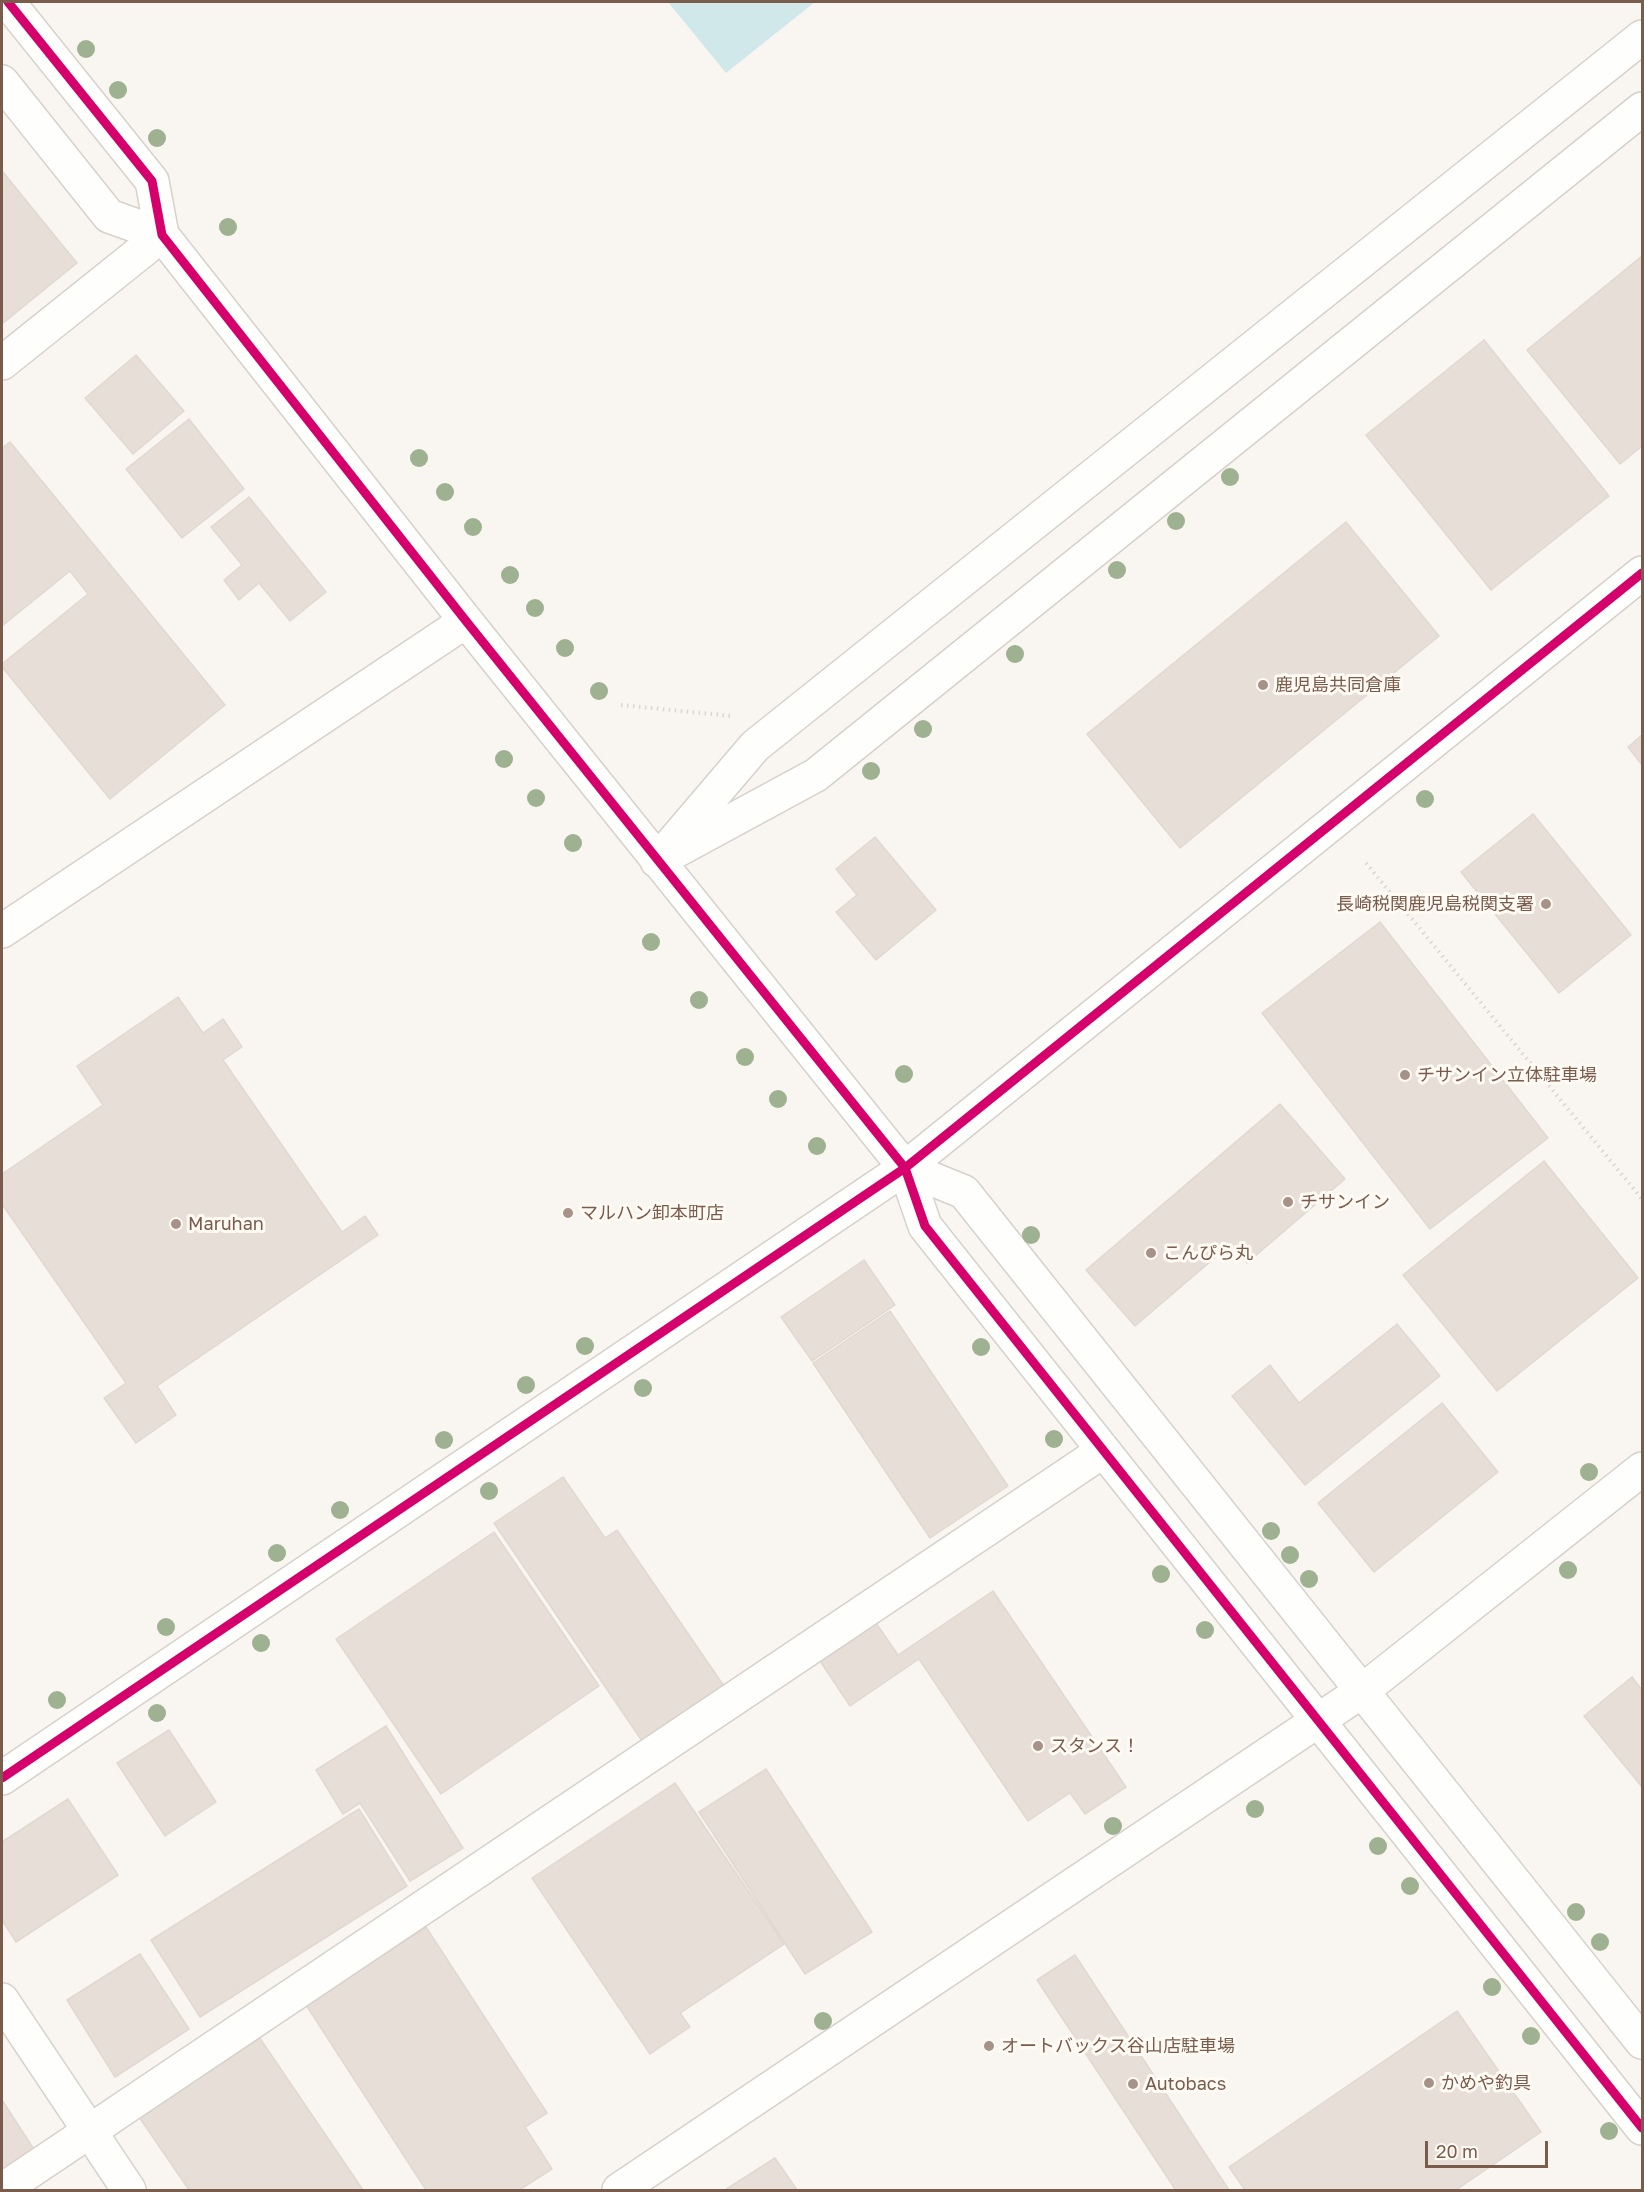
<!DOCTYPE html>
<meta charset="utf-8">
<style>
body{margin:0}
#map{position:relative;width:1644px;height:2192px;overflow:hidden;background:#f9f5f0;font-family:"Golos Text",sans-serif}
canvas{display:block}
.frame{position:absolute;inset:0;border:3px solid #7a5c4d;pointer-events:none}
.scale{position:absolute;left:1425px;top:2141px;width:123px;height:27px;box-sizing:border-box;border:3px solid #7a5c4d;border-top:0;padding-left:8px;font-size:18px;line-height:21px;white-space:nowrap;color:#7a5c4d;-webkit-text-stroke:4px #fffaf3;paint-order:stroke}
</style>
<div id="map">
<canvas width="1644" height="2192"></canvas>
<div class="frame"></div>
<div class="scale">20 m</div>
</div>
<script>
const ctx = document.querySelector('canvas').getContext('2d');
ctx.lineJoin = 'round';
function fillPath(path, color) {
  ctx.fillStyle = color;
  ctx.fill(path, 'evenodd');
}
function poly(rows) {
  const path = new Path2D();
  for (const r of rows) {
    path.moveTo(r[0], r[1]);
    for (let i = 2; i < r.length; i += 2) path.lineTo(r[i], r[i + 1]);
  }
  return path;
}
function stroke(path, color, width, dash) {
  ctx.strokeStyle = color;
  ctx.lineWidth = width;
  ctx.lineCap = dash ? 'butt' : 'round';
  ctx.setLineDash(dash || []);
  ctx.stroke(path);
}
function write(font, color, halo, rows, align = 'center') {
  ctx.font = font + ' "Golos Text","Noto Sans JP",sans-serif';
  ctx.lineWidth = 6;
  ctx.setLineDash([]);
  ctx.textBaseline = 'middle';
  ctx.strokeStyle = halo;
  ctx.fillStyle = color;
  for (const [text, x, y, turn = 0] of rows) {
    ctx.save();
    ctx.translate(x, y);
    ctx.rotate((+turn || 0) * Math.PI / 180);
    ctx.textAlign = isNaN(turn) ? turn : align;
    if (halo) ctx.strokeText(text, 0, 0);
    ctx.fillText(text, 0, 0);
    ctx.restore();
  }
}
fillPath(poly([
 [668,2,815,2,726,73]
]), '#d0e8ea');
const building = poly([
 [2,171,77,263,2,324,2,171],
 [1642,256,1642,446,1620,464,1527,350,1642,256],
 [1484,340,1609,496,1491,590,1366,435,1484,340],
 [136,355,184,411,133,454,85,398,136,355],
 [189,419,244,489,182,538,126,469,189,419],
 [10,442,225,705,110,799,2,667,2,664,88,594,70,571,2,626,2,448,10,442],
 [249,497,326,592,290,621,259,583,239,600,224,580,242,565,211,527,249,497],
 [1346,522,1439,636,1180,848,1087,734,1346,522],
 [1642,735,1642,765,1628,747,1642,735],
 [1533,814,1631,935,1559,993,1461,872,1533,814],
 [875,837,936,910,876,960,836,912,857,895,836,869,875,837],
 [1380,922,1548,1138,1430,1229,1262,1013,1380,922],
 [178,997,203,1033,223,1019,242,1047,223,1060,342,1232,365,1216,378,1235,157,1386,176,1415,136,1443,104,1398,126,1383,2,1204,2,1174,103,1105,77,1066,178,997],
 [1280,1104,1345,1179,1247,1263,1231,1244,1135,1326,1086,1270,1280,1104],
 [1544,1161,1638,1278,1497,1391,1403,1275,1544,1161],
 [864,1260,895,1305,812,1361,781,1317,864,1260],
 [890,1311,1008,1486,930,1538,813,1363,890,1311],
 [1397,1324,1440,1376,1305,1485,1232,1396,1270,1365,1299,1403,1397,1324],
 [1442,1403,1498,1472,1374,1572,1318,1503,1442,1403],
 [563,1477,605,1538,617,1530,724,1686,642,1741,494,1523,563,1477],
 [494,1532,599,1686,441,1794,336,1639,494,1532],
 [993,1591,1126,1787,1085,1814,1070,1793,1028,1821,919,1659,850,1706,820,1661,876,1623,898,1655,993,1591],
 [1632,1677,1642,1690,1642,1787,1584,1716,1632,1677],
 [386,1726,463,1848,410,1881,360,1803,343,1814,316,1770,386,1726],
 [169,1730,216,1802,165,1836,117,1763,169,1730],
 [766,1769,872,1932,805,1974,699,1812,766,1769],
 [675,1783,784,1944,680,2013,690,2027,650,2054,532,1878,675,1783],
 [68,1799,118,1875,16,1942,2,1920,2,1842,68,1799],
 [359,1809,407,1886,200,2017,151,1940,359,1809],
 [426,1927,547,2113,525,2127,552,2169,519,2190,426,2190,306,2005,426,1927],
 [140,1954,189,2029,115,2077,67,2000,140,1954],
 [1075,1955,1229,2190,1173,2190,1175,2189,1037,1980,1075,1955],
 [1457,2011,1541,2132,1456,2190,1245,2190,1229,2167,1457,2011],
 [257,2034,363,2190,189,2190,137,2114,257,2034],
 [2,2100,39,2157,2,2181,2,2100],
 [775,2158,797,2190,725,2190,775,2158]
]);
fillPath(building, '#e6ded7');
stroke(building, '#e2d8d2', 1.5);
const minor = poly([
 [2,363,162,235],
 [2,2190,1103,1451]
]);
const tertiary = poly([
 [8,2,152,181,162,235,466,621,905,1168,925,1226,1642,2128],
 [2,82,109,216,162,235],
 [674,852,816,775,1642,109],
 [657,861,755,746,1642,37],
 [2,931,466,621],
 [905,1168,964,1192,1642,2042],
 [2,1778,905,1168,1642,573],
 [2,2000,129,2190],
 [619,2190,1362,1691,1642,1469]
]);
stroke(minor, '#d7d1cb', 36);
stroke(tertiary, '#d7d1cb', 36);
stroke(poly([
 [621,705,732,716],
 [1366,863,1642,1199]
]), '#dcd5d0', 4, [1.5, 4.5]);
stroke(minor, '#fefefd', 33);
stroke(tertiary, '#fefefd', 33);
stroke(poly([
 [8,2,152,181,162,235,466,621,905,1168,925,1226,1642,2128],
 [2,1778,905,1168,1642,573]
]), '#d6006c', 9);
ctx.fillStyle = '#9eb190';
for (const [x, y] of [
 [86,49],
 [118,90],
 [157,138],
 [228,227],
 [419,458],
 [1230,477],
 [445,492],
 [1176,521],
 [473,527],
 [1117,570],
 [510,575],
 [535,608],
 [565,648],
 [1015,654],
 [599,691],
 [923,729],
 [504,759],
 [871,771],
 [536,798],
 [1425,799],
 [573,843],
 [651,942],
 [699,1000],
 [745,1057],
 [904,1074],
 [778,1099],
 [817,1146],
 [1031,1235],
 [585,1346],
 [981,1347],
 [526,1385],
 [643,1388],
 [1054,1439],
 [444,1440],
 [1589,1472],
 [489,1491],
 [340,1510],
 [1271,1531],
 [277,1553],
 [1290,1555],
 [1568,1570],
 [1161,1574],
 [1309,1579],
 [166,1627],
 [1205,1630],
 [261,1643],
 [57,1700],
 [157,1713],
 [1255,1809],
 [1113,1826],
 [1378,1846],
 [1410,1886],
 [1576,1912],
 [1600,1942],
 [1492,1987],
 [823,2021],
 [1531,2036],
 [1609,2131]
]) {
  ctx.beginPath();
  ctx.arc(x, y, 9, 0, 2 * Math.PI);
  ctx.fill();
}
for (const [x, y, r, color] of [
 [1263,685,6,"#a69286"],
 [1546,904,6,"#a69286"],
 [1405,1075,6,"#a69286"],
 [1288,1202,6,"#a69286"],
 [568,1213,6,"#a69286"],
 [176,1224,6,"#a69286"],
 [1151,1253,6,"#a69286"],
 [1038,1746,6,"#a69286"],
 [989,2046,6,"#a69286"],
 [1429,2083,6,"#a69286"],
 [1133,2084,6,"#a69286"]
]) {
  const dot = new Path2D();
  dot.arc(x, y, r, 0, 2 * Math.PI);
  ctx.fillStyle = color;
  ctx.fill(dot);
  stroke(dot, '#fffaf3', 2);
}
write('18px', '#7a5c4d', '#fffaf3', [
 ["鹿児島共同倉庫",1275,685],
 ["長崎税関鹿児島税関支署",1534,904,"right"],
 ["チサンイン立体駐車場",1417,1075],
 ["チサンイン",1300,1202],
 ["マルハン卸本町店",580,1213],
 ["Maruhan",188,1224],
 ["こんぴら丸",1163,1253],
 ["スタンス！",1050,1746],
 ["オートバックス谷山店駐車場",1001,2046],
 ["かめや釣具",1441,2083],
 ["Autobacs",1145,2084]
], 'left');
</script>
